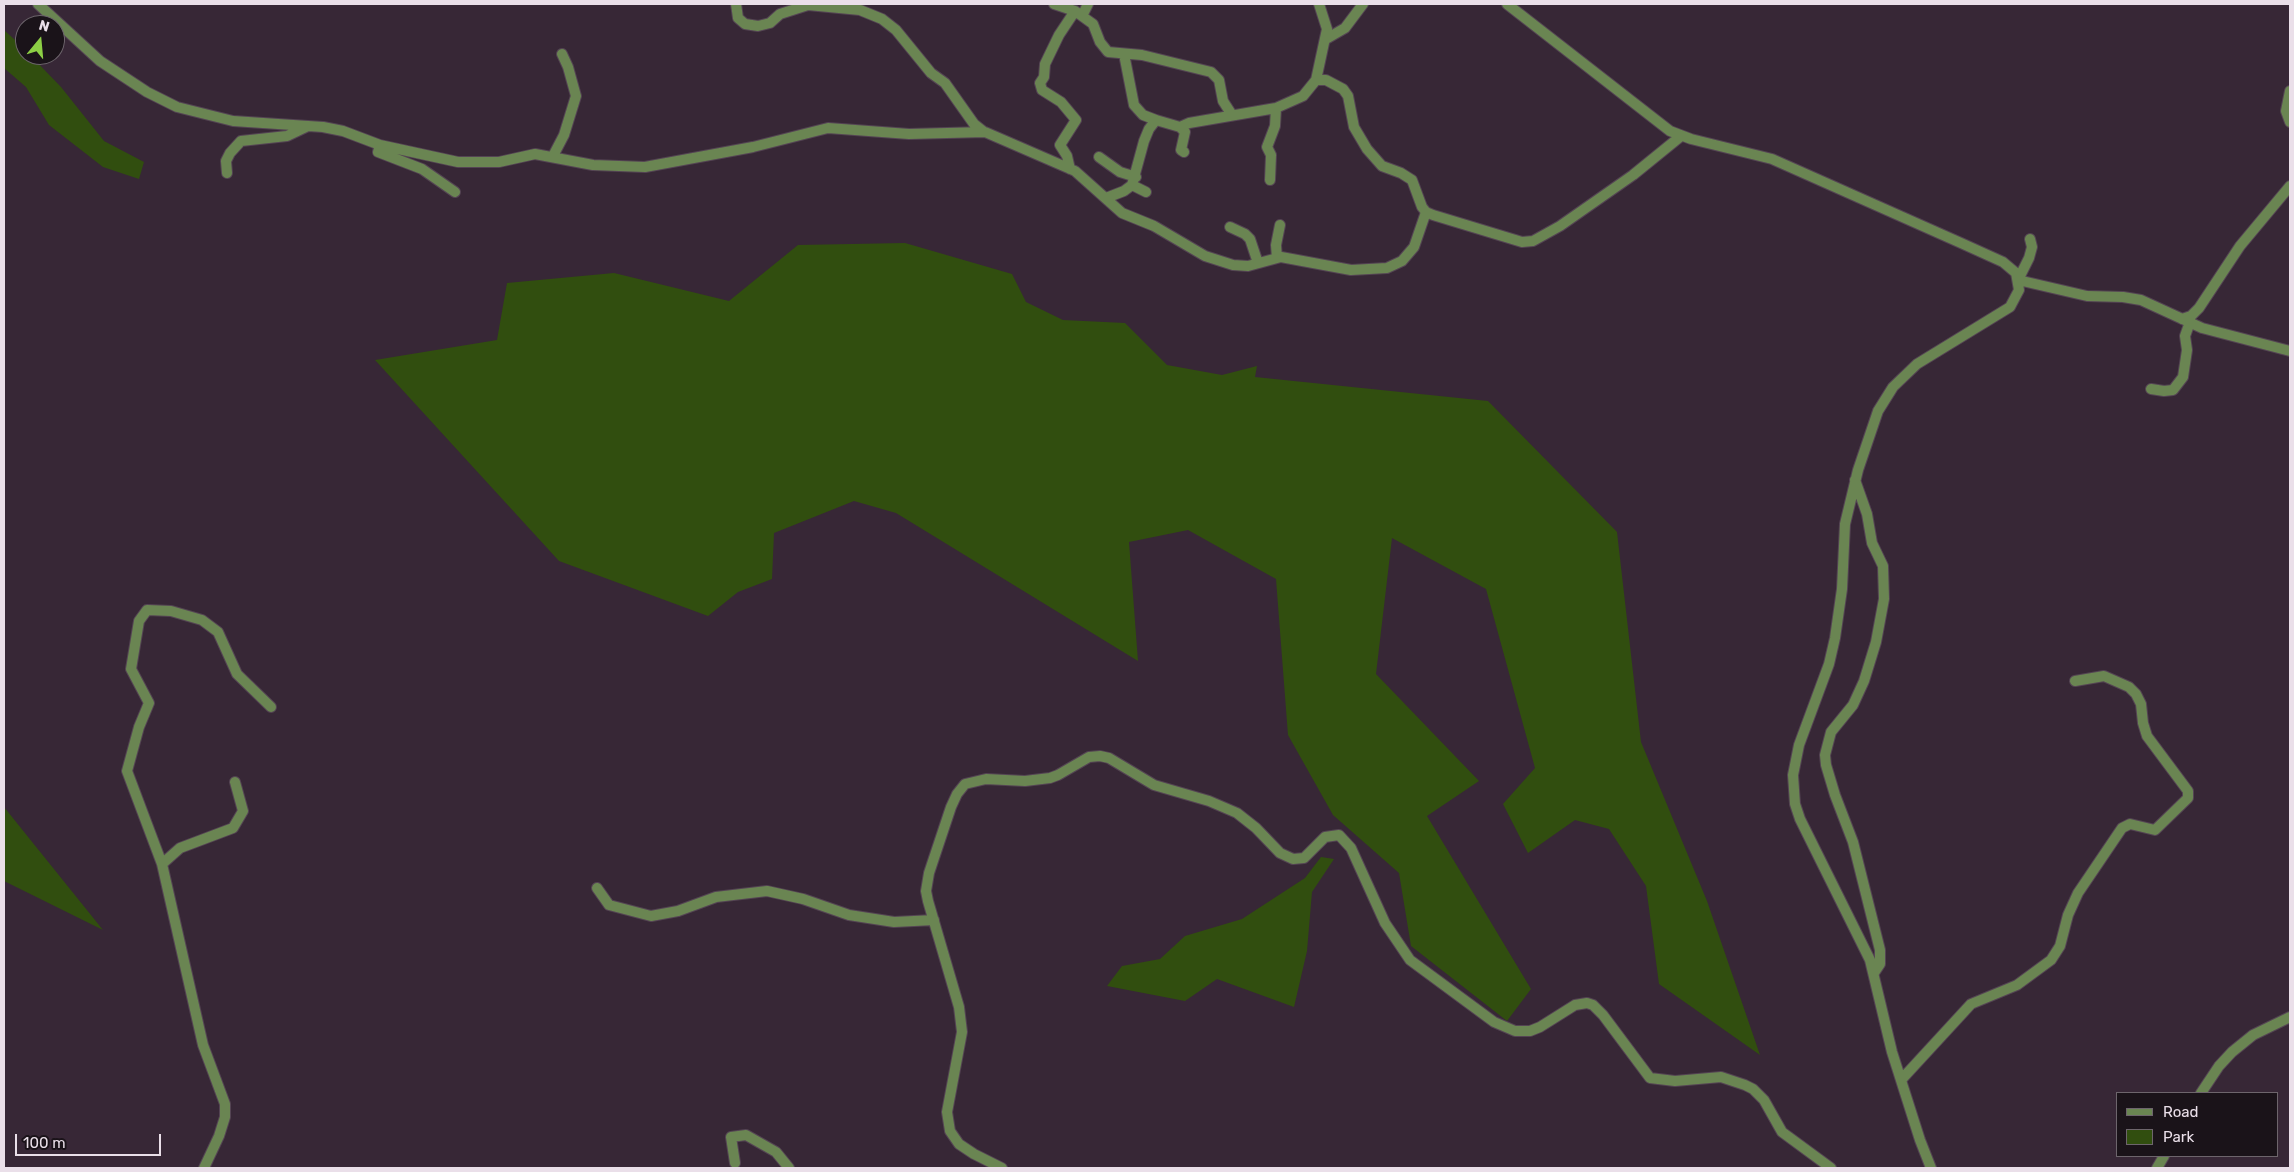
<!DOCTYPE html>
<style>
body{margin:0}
#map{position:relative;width:2294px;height:1172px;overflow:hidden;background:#372736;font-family:Rubik,sans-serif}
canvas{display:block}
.frame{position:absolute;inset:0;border:5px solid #eadfe9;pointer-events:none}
.legend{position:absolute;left:2116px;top:1092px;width:162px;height:65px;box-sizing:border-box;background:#1a1319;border:1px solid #6d656c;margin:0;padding:6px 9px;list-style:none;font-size:15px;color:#eadfe9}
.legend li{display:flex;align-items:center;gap:10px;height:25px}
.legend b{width:25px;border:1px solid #6d656c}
.north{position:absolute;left:15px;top:15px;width:50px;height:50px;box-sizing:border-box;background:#1a1319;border:1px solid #6d656c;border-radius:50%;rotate:17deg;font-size:14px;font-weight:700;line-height:20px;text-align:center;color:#eadfe9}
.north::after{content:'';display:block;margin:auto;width:18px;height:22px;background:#8cce45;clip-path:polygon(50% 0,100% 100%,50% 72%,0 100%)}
.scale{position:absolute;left:15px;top:1134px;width:146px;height:22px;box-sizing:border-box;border:2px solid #eadfe9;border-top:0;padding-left:6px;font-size:15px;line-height:18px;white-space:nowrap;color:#eadfe9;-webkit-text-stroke:4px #1a1319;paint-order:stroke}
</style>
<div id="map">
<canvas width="2294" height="1172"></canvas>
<div class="frame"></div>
<ul class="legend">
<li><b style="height:6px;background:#6a8552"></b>Road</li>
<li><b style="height:14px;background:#314e0f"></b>Park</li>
</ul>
<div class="north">N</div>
<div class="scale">100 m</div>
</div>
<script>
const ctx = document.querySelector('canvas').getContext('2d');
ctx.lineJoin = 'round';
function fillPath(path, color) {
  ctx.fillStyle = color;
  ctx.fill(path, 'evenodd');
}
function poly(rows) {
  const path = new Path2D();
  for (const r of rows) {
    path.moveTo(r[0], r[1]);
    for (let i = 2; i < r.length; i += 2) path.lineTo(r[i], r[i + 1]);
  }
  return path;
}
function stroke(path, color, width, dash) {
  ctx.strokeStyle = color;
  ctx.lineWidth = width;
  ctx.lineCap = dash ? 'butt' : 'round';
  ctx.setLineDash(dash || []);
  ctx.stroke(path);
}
fillPath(poly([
 [4,30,25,49,25,55,30,55,61,87,104,141,144,162,139,179,103,167,49,125,26,87,4,68],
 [905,243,1012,274,1026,302,1063,320,1125,323,1167,365,1222,375,1257,366,1255,377,1488,401,1617,532,1641,742,1707,901,1760,1055,1659,984,1646,886,1609,829,1575,820,1528,853,1503,804,1535,768,1486,589,1392,538,1376,674,1479,781,1427,816,1531,989,1507,1021,1411,946,1399,873,1333,815,1288,735,1276,579,1188,530,1129,542,1138,661,896,513,854,501,774,533,772,579,738,592,708,616,559,561,375,360,497,340,507,283,614,273,729,301,798,245],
 [4,807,103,930,4,881],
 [1321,857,1334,859,1312,892,1307,951,1294,1007,1217,979,1185,1001,1107,986,1122,966,1160,959,1185,936,1242,919,1305,878]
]), '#314e0f');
const minor = poly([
 [38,4,100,61,147,92,177,107,233,121,323,127,343,131,380,145,458,162,499,162,535,154,593,165,645,167,753,147,828,128,909,134,985,132,1075,171,1122,213,1154,226,1205,256,1233,265,1248,266,1281,257,1351,270,1387,268,1402,261,1414,247,1426,212],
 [736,4,738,18,745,24,758,26,770,23,780,14,808,5,860,10,882,19,896,30,931,73,945,83,974,124,984,132],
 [1054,4,1075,11,1093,24,1100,42,1108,52,1142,55,1211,72,1219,80,1223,101,1232,115],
 [1319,4,1327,29,1316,80,1326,80,1343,89,1348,96,1354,127,1367,149,1382,166,1401,173,1412,180,1422,207,1426,212,1433,215,1522,242,1533,241,1560,226,1633,175,1681,136],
 [1507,4,1670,131,1691,139,1772,159,1961,243,2003,262,2016,273,2019,290,2010,307,1917,364,1893,387,1878,411,1858,470,1845,524,1842,589,1835,638,1829,664,1799,745,1793,775,1795,804,1800,819,1870,960,1892,1052,1920,1140,1931,1168],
 [1082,16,1088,4],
 [1326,39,1345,28,1363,4],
 [1124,54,1134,105,1143,115,1156,120],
 [2290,91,2286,111,2290,122],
 [1180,127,1185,132,1181,150,1184,152],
 [380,145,378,152,422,169,455,192],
 [553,156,564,135,576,96,568,67,562,54],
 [1099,157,1120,172,1136,177],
 [1070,169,1067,156,1060,145,1076,120,1061,102,1042,90,1040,83,1044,77,1045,64,1059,35,1075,11],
 [227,173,226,161,230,153,241,141,287,136,308,126],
 [1270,180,1271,155,1267,147,1275,126,1276,108],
 [1132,185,1146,192],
 [1106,198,1124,191,1132,185,1144,141,1149,129,1156,120,1180,127,1189,123,1276,108,1303,96,1316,80],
 [1230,227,1245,234,1250,239,1258,263],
 [2030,239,2032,247,2029,258,2018,280,2087,296,2123,297,2141,300,2202,328,2290,351],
 [1277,258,1276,245,1280,225],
 [2182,319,2191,316,2199,308,2240,246,2290,186],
 [2151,389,2164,391,2173,390,2183,377,2187,350,2185,336,2190,322],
 [1855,480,1867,514,1872,543,1883,566,1884,599,1876,642,1864,681,1853,705,1831,732,1825,755,1826,765,1835,795,1853,842,1880,950,1880,964,1874,973],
 [162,864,127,771,139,727,149,703,131,669,139,621,147,610,171,611,202,620,218,632,237,674,271,707],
 [597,888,609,905,651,916,678,911,716,897,767,891,803,899,849,915,894,922,934,920],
 [1901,1080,1971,1004,2017,985,2051,960,2060,946,2068,915,2078,893,2122,828,2130,824,2155,830,2188,798,2188,791,2147,736,2143,723,2141,704,2136,694,2129,687,2104,676,2075,681],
 [2201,1093,2219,1066,2232,1052,2253,1035,2290,1017],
 [735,1163,731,1137,746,1135,776,1152,789,1168],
 [204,1168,219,1136,225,1117,225,1104,203,1045,162,864,180,848,233,828,243,811,235,782],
 [1002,1168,974,1154,959,1144,950,1131,947,1112,962,1032,959,1007,928,901,926,891,929,873,951,807,957,794,965,784,986,779,1025,781,1050,778,1058,775,1089,757,1100,756,1109,758,1154,785,1209,801,1237,813,1256,828,1280,853,1293,859,1304,858,1325,837,1339,835,1351,848,1385,923,1410,960,1494,1022,1515,1031,1530,1031,1540,1027,1575,1005,1587,1003,1593,1005,1603,1015,1650,1078,1675,1081,1721,1077,1745,1085,1753,1089,1764,1100,1782,1132,1831,1168],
 [2157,1168,2164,1156]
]);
stroke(minor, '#544453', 12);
stroke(minor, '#6a8552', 10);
</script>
